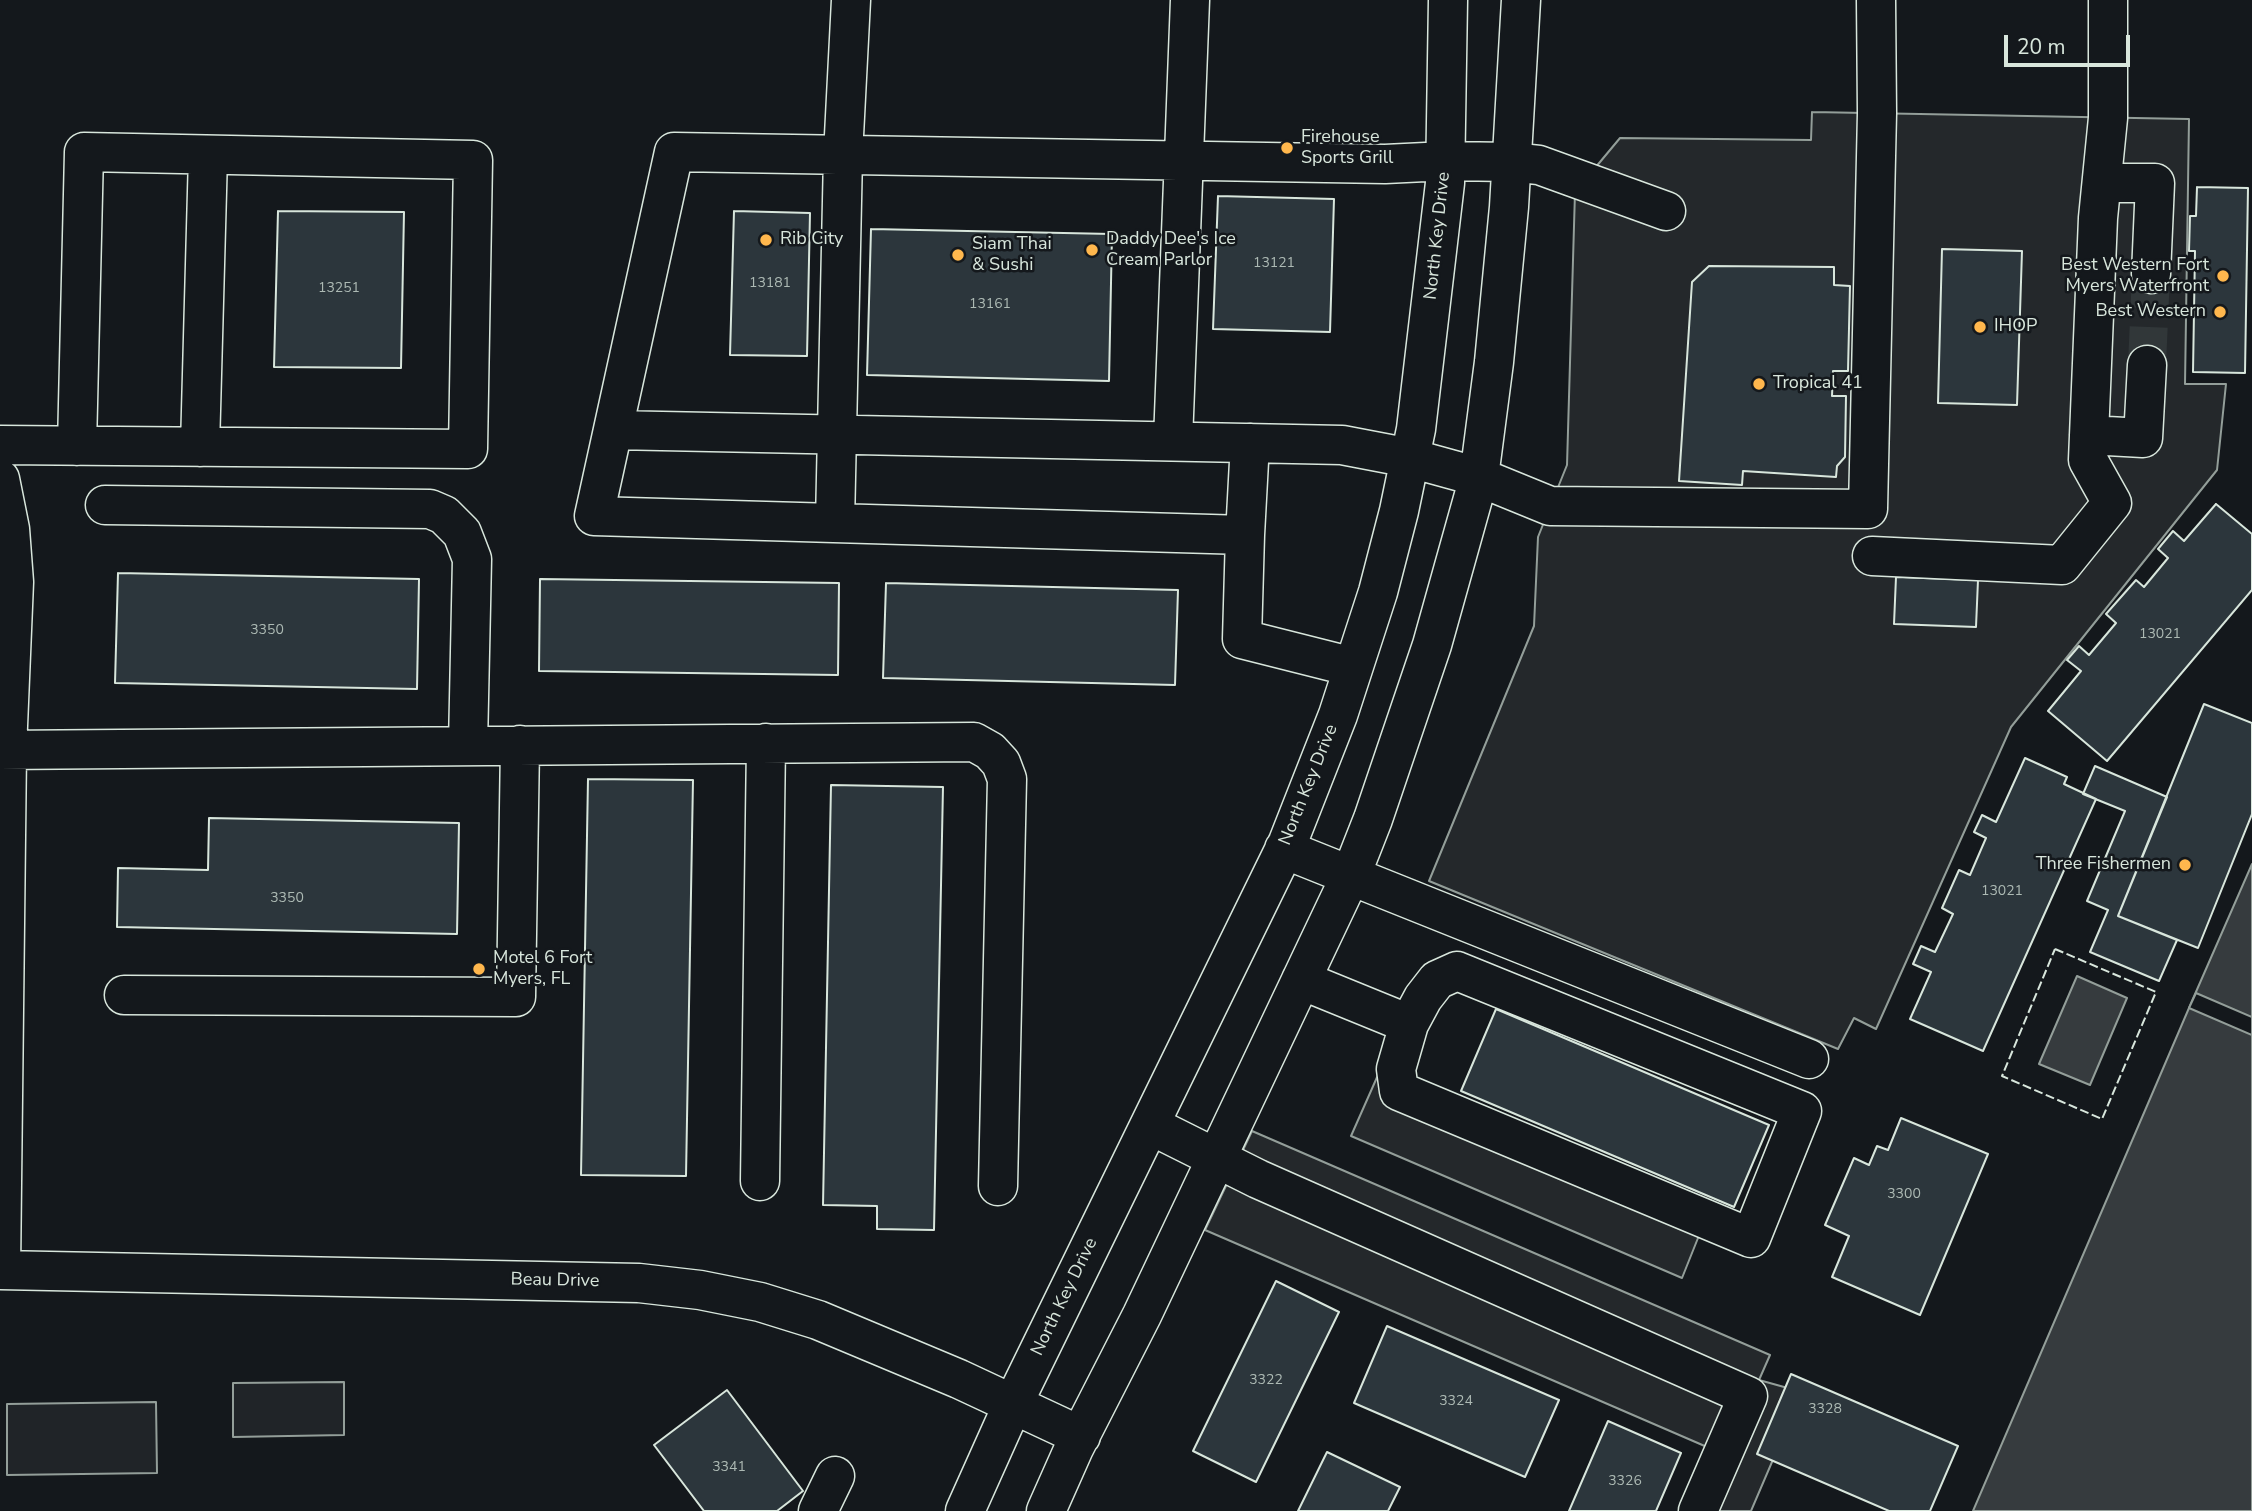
<!DOCTYPE html>
<style>
body{margin:0}
#map{position:relative;width:2252px;height:1511px;overflow:hidden;background:#14181c;font-family:"Nunito Sans",sans-serif}
canvas{display:block}
.scale{position:absolute;left:2004px;top:35px;width:126px;height:32px;box-sizing:border-box;border:4px solid #d8e6dc;border-top:0;padding-left:9px;font-size:21px;line-height:24px;white-space:nowrap;color:#d8e6dc;-webkit-text-stroke:5px #14181c;paint-order:stroke}
</style>
<div id="map">
<canvas width="2252" height="1511"></canvas>
<div class="scale">20 m</div>
</div>
<script>
const ctx = document.querySelector('canvas').getContext('2d');
ctx.lineJoin = 'round';
function fillPath(path, color) {
  ctx.fillStyle = color;
  ctx.fill(path, 'evenodd');
}
function poly(rows) {
  const path = new Path2D();
  for (const r of rows) {
    path.moveTo(r[0], r[1]);
    for (let i = 2; i < r.length; i += 2) path.lineTo(r[i], r[i + 1]);
  }
  return path;
}
function stroke(path, color, width, dash) {
  ctx.strokeStyle = color;
  ctx.lineWidth = width;
  ctx.lineCap = dash ? 'butt' : 'round';
  ctx.setLineDash(dash || []);
  ctx.stroke(path);
}
function write(font, color, halo, rows, align = 'center') {
  ctx.font = font + ' "Nunito Sans",sans-serif';
  ctx.lineWidth = 5;
  ctx.setLineDash([]);
  ctx.textBaseline = 'middle';
  ctx.strokeStyle = halo;
  ctx.fillStyle = color;
  for (const [text, x, y, turn = 0] of rows) {
    ctx.save();
    ctx.translate(x, y);
    ctx.rotate((+turn || 0) * Math.PI / 180);
    ctx.textAlign = isNaN(turn) ? turn : align;
    if (halo) ctx.strokeText(text, 0, 0);
    ctx.fillText(text, 0, 0);
    ctx.restore();
  }
}
const green = poly([
 [344,1382,344,1435,233,1437,233,1383,344,1382],
 [156,1402,157,1473,7,1475,7,1404,156,1402]
]);
fillPath(green, '#202428');
stroke(green, '#939e99', 2);
const parking = poly([
 [1812,112,2189,119,2185,384,2226,384,2217,470,2011,727,1876,1029,1854,1018,1838,1049,1429,881,1534,626,1538,537,1567,465,1575,192,1620,138,1811,140,1812,112],
 [1382,1066,1712,1203,1682,1278,1351,1136,1382,1066],
 [1252,1131,1770,1355,1759,1380,1802,1392,1751,1511,1679,1511,1707,1447,1205,1230,1252,1131]
]);
fillPath(parking, '#24282b');
stroke(parking, '#939e99', 2);
const water = poly([
 [2252,864,2252,1511,1973,1511,2192,1001,2252,864],
 [2077,976,2127,998,2090,1085,2039,1064,2077,976]
]);
fillPath(water, '#363b3e');
stroke(water, '#939e99', 2);
const pier = poly([
 [2196,993,2252,1017,2252,1035,2189,1008,2196,993]
]);
fillPath(pier, '#14181c');
stroke(pier, '#939e99', 2);
const building = poly([
 [2197,187,2248,188,2245,373,2193,372,2195,251,2189,251,2190,216,2196,216,2197,187],
 [1218,196,1334,199,1330,332,1213,329,1218,196],
 [278,211,404,212,401,368,274,367,278,211],
 [734,211,810,213,807,356,730,355,734,211],
 [871,229,1112,234,1109,381,867,375,871,229],
 [1942,249,2022,251,2017,405,1938,403,1942,249],
 [1709,266,1834,267,1834,285,1850,286,1848,371,1833,371,1832,396,1846,396,1845,457,1837,466,1836,477,1743,471,1742,485,1679,481,1692,282,1709,266],
 [2216,504,2252,534,2252,590,2107,761,2048,711,2081,671,2067,660,2079,646,2089,655,2116,623,2106,614,2136,580,2144,587,2168,558,2158,549,2173,531,2184,541,2216,504],
 [118,573,419,579,417,689,115,683,118,573],
 [1896,577,1978,580,1976,627,1894,624,1896,577],
 [540,579,839,583,838,675,539,671,540,579],
 [886,583,1178,590,1175,685,883,678,886,583],
 [2204,704,2252,723,2252,814,2198,948,2118,916,2204,704],
 [2025,758,2067,777,2064,784,2096,799,1983,1051,1910,1019,1931,972,1913,964,1921,946,1935,952,1953,914,1942,908,1959,870,1970,875,1986,838,1974,832,1982,815,1996,822,2025,758],
 [2095,766,2167,797,2118,916,2177,940,2159,981,2090,952,2108,910,2087,901,2125,811,2083,794,2095,766],
 [588,779,693,780,686,1176,581,1175,588,779],
 [831,785,943,787,934,1230,877,1229,877,1206,823,1205,831,785],
 [209,818,459,823,457,934,117,927,118,868,208,870,209,818],
 [1496,1009,1769,1125,1734,1207,1461,1091,1496,1009],
 [1901,1118,1988,1154,1920,1315,1832,1277,1849,1236,1825,1225,1854,1158,1869,1165,1877,1146,1888,1150,1901,1118],
 [1276,1281,1339,1312,1256,1482,1193,1451,1276,1281],
 [1387,1326,1559,1400,1525,1477,1354,1403,1387,1326],
 [1791,1374,1958,1446,1930,1511,1889,1511,1757,1454,1791,1374],
 [727,1390,803,1491,777,1511,704,1511,654,1445,727,1390],
 [1608,1421,1681,1453,1656,1511,1569,1511,1608,1421],
 [1327,1452,1400,1487,1388,1511,1298,1511,1327,1452]
]);
fillPath(building, '#2c363c');
stroke(building, '#d8e6dc', 2);
stroke(poly([
 [2147,365,2151,274]
]), '#313739', 38, [38, 19]);
const minor = poly([
 [2102,183,2155,183,2151,274],
 [613,430,1342,445,1410,458,1479,477,1550,506,1868,509,1877,113,1876,0],
 [2089,435,2143,438,2147,365],
 [1173,441,1190,0],
 [0,445,468,449,473,160,84,152,77,446],
 [200,447,208,155],
 [0,479,10,529,14,582,7,750,1,1270],
 [105,505,430,509,444,515,462,533,472,559,468,745],
 [835,523,843,155,851,0],
 [1245,535,1250,443],
 [1872,556,2062,565,2112,503,2088,460,2098,218,2108,118,2108,0],
 [1353,667,1242,639,1245,535,594,516,674,152,1385,164,1446,161,1511,162,1539,165,1666,211],
 [0,750,974,742,990,751,1001,763,1007,779,998,1186],
 [1284,849,1809,1059],
 [1457,971,1802,1111,1751,1238,1399,1091,1396,1069,1409,1024,1423,998,1437,980,1457,971],
 [1301,980,1409,1024],
 [124,995,516,997,520,745],
 [1150,1125,1258,1179,1748,1396,1698,1511],
 [760,1181,766,743],
 [0,1270,639,1283,700,1290,760,1302,818,1320,959,1379,1081,1436],
 [818,1511,835,1476],
 [965,1511,1013,1404,1288,842,1338,715,1378,592,1399,511,1416,429,1445,183,1448,0],
 [1046,1511,1074,1448,1142,1315,1351,875,1373,819,1432,645,1479,477,1494,362,1509,207,1521,0]
]);
stroke(minor, '#d8e6dc', 41);
stroke(minor, '#14181c', 38);
stroke(poly([
 [2055,949,2156,992,2102,1119,2002,1076,2055,949]
]), '#d8e6dc', 2, [9, 3.5]);
for (const [x, y, r, color] of [
 [1287,148,7,"#ffb74d"],
 [766,240,7,"#ffb74d"],
 [1092,250,7,"#ffb74d"],
 [958,255,7,"#ffb74d"],
 [2223,276,7,"#ffb74d"],
 [2220,312,7,"#ffb74d"],
 [1980,327,7,"#ffb74d"],
 [1759,384,7,"#ffb74d"],
 [2185,865,7,"#ffb74d"],
 [479,969,7,"#ffb74d"]
]) {
  const dot = new Path2D();
  dot.arc(x, y, r, 0, 2 * Math.PI);
  ctx.fillStyle = color;
  ctx.fill(dot);
  stroke(dot, '#14181c', 2.5);
}
write('14px', '#adbab4', null, [
 ["13121",1274,264],
 ["13181",770,284],
 ["13251",339,289],
 ["13161",990,305],
 ["3350",267,631],
 ["13021",2160,635],
 ["13021",2002,892],
 ["3350",287,899],
 ["3300",1904,1195],
 ["3322",1266,1381],
 ["3324",1456,1402],
 ["3328",1825,1410],
 ["3341",729,1468],
 ["3326",1625,1482]
]);
write('18px', '#d8e6dc', '#14181c', [
 ["Firehouse",1301,138],
 ["Sports Grill",1301,159],
 ["Rib City",780,240],
 ["Daddy Dee's Ice",1106,240],
 ["Cream Parlor",1106,261],
 ["Siam Thai",972,245],
 ["& Sushi",972,266],
 ["Best Western Fort",2209,266,"right"],
 ["Myers Waterfront",2209,287,"right"],
 ["Best Western",2206,312,"right"],
 ["IHOP",1994,327],
 ["Tropical 41",1773,384],
 ["Three Fishermen",2171,865,"right"],
 ["Motel 6 Fort",493,959],
 ["Myers, FL",493,980]
], 'left');
write('18px', '#d8e6dc', '#14181c', [
 ["North Key Drive",1438,236,-84],
 ["North Key Drive",1309,785,-68],
 ["Beau Drive",555,1281,1],
 ["North Key Drive",1065,1297,-64]
]);
</script>
